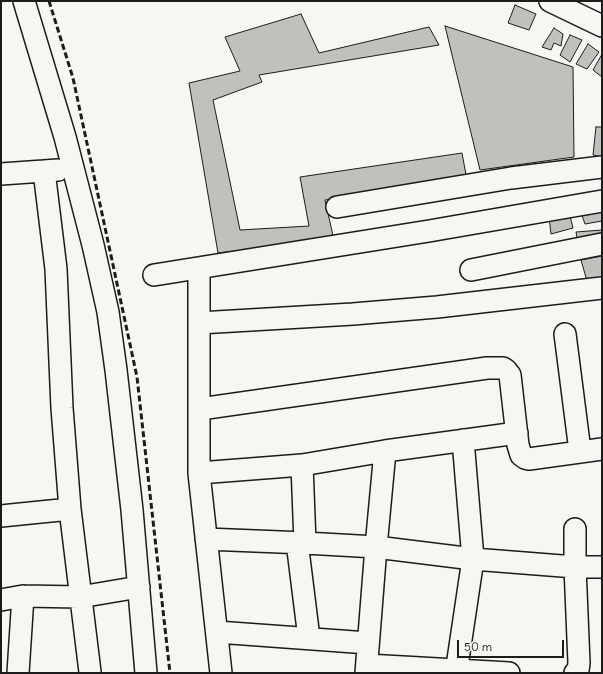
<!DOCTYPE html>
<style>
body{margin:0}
#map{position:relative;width:603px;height:674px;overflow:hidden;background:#f6f6f2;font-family:Delius,sans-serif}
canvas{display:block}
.frame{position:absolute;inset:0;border:2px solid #1c1c1c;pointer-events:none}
.scale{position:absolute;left:457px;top:640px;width:107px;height:18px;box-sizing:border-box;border:2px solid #1c1c1c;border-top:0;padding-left:5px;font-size:12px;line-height:14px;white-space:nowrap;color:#1c1c1c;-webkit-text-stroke:3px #f6f6f2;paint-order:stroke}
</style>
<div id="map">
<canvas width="603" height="674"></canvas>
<div class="frame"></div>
<div class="scale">50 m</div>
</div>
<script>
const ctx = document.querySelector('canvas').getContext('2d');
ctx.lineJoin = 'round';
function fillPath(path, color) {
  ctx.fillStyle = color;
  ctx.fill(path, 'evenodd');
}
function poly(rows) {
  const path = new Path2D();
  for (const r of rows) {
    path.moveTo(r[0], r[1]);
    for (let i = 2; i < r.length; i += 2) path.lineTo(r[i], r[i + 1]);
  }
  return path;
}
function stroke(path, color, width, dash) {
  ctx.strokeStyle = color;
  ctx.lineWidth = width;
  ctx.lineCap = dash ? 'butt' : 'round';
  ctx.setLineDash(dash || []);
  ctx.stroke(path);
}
const building = poly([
 [515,5,536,14,529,30,508,23,515,5],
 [301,14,319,53,429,27,439,45,259,75,262,82,213,100,240,230,309,226,300,177,462,153,467,180,325,200,334,240,218,253,189,83,240,71,225,37,301,14],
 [445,26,573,67,574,157,480,170,445,26],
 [554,28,563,34,561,46,554,43,551,50,542,47,554,28],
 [570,35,582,40,570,62,560,55,570,35],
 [588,44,599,52,587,69,576,64,588,44],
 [601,56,602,56,602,77,593,70,601,56],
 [596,127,602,127,602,157,593,155,596,127],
 [602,210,602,221,585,224,581,213,602,210],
 [570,216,573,228,551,234,549,217,570,216],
 [602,230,602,239,578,243,576,232,602,230],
 [602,256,602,279,587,281,581,260,602,256]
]);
fillPath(building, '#c0c0bd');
stroke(building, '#1c1c1c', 1);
const minor = poly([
 [24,1,65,137,93,245,108,312,116,370,132,510,146,673],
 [550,1,602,26],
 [44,171,56,269,62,408,70,509,90,672],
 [1,174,58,170],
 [337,207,511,178,602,167],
 [199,269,199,473,221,673],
 [471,270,602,244],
 [154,275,429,231,602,201],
 [199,323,353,314,437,307,602,288],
 [565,334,580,451],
 [200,409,487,368,503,368,506,370,510,375,518,445,521,455,525,458,529,459,602,449],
 [302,465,305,543],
 [199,473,302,465,385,451,517,433],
 [1,516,70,509],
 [575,529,575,567,579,663,578,670,575,673],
 [206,539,305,543,376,547,473,559,575,567,602,567],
 [297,542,309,638],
 [1,600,23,596,80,597,139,587],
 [217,632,368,643],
 [367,665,509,673],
 [18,673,23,596],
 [366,673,376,547,385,451],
 [456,673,473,559,463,440]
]);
stroke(minor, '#1c1c1c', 24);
stroke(minor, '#f6f6f2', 21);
stroke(poly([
 [49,1,73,78,137,377,170,673]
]), '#1c1c1c', 3, [6, 3]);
</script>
